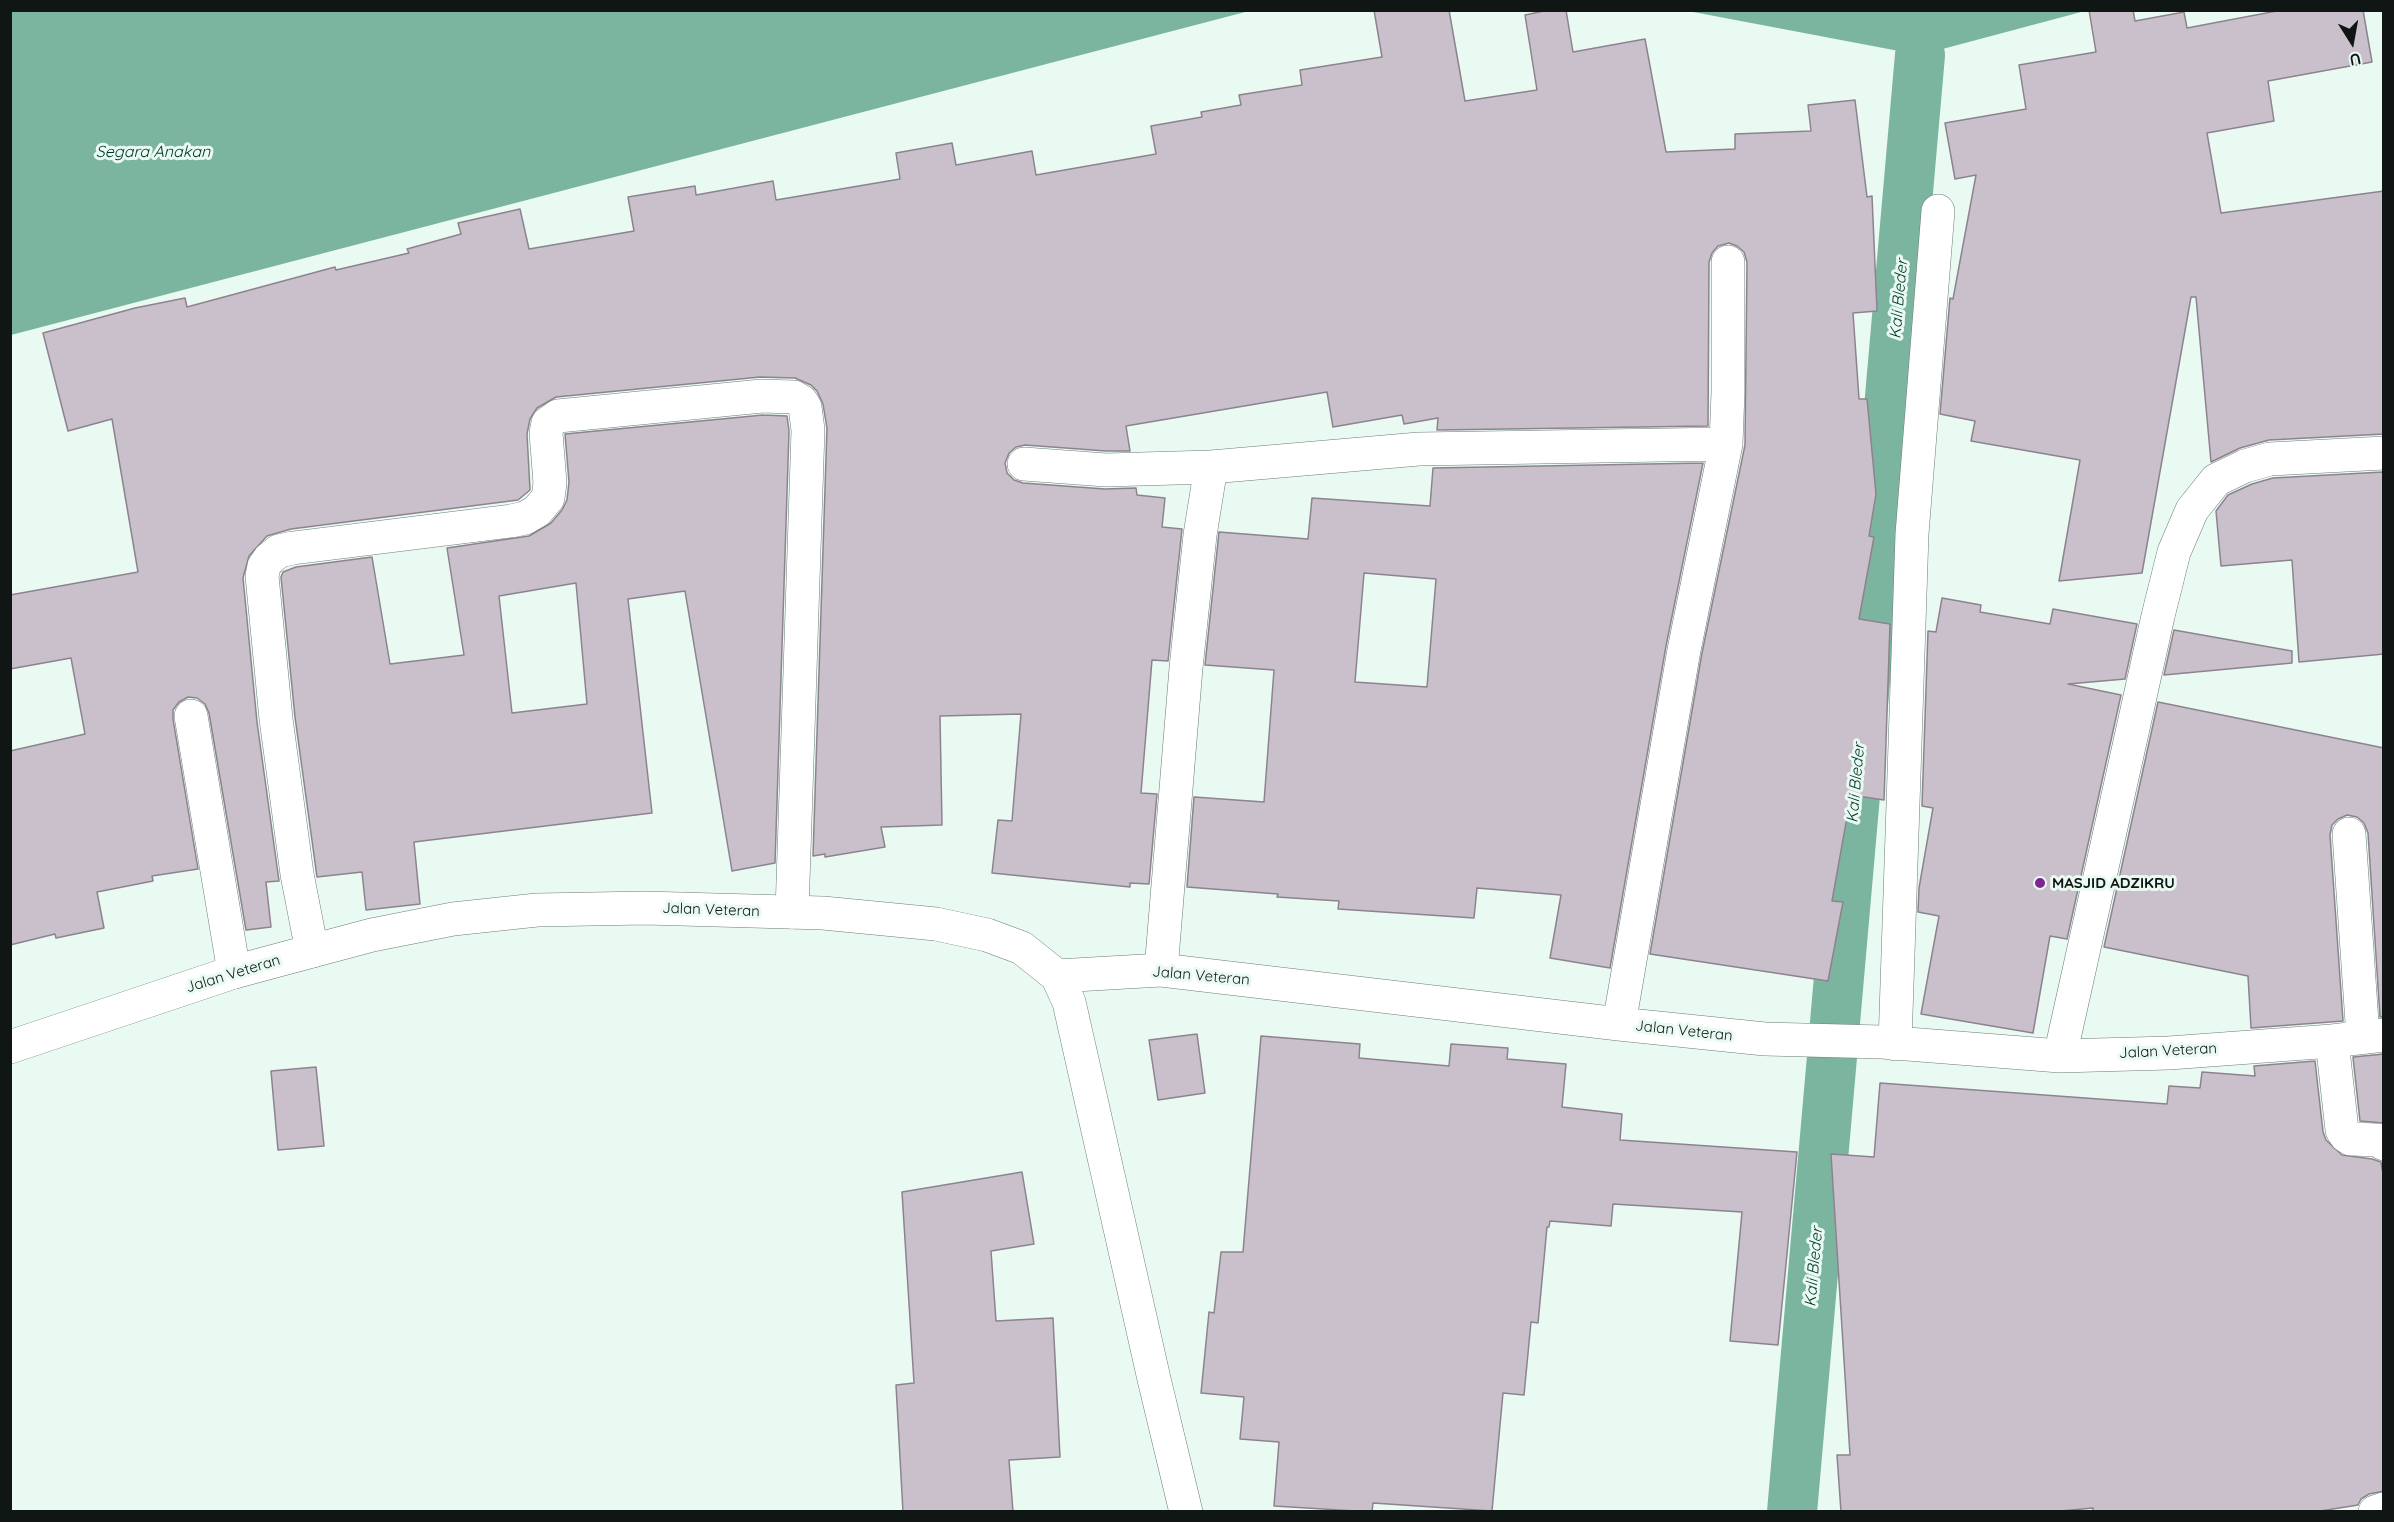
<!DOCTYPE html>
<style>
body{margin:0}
#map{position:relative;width:2394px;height:1522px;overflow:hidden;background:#e9faf3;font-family:Quicksand,sans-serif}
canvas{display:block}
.frame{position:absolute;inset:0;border:12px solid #101613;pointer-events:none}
.north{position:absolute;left:2322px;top:12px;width:60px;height:60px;-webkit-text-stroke:4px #e9faf3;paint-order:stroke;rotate:169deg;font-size:16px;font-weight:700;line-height:24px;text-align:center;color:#101613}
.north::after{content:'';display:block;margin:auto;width:21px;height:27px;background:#101613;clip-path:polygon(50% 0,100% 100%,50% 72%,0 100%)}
</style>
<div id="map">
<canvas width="2394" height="1522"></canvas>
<div class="frame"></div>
<div class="north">U</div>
</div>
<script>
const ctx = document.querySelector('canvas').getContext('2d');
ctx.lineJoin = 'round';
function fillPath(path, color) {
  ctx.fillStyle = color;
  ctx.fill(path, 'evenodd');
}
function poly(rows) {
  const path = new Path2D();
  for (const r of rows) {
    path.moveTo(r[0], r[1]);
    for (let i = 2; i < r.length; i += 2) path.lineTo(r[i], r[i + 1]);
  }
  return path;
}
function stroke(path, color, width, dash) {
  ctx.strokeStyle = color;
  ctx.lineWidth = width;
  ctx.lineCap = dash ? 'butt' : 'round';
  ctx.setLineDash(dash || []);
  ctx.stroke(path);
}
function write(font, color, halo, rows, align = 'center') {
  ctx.font = font + ' Quicksand,sans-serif';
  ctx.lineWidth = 6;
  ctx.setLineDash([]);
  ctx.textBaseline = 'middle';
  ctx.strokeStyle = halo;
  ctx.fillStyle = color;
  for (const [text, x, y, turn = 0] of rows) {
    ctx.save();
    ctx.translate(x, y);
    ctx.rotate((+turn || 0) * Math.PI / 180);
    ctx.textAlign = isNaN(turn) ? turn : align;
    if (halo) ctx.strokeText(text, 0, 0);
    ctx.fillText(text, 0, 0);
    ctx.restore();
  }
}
fillPath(poly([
 [11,10,1249,10,1249,11,11,335],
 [1688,11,2085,11,1920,55]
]), '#7cb59f');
stroke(poly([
 [1792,1512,1920,55]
]), '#7cb59f', 50);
const building = poly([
 [1374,10,1449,10,1465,101,1537,90,1525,15,1549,10,1566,10,1573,52,1645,39,1666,152,1735,149,1735,134,1811,131,1808,105,1855,100,1867,197,1872,196,1877,311,1853,313,1859,399,1867,399,1876,494,1869,536,1874,537,1859,619,1890,624,1884,800,1851,795,1832,901,1843,902,1828,981,1650,954,1702,653,1745,445,1747,262,1744,252,1737,246,1729,243,1718,246,1712,253,1709,262,1708,426,1437,430,1438,418,1404,424,1402,415,1333,427,1327,392,1126,426,1130,451,1106,451,1025,445,1016,447,1009,453,1005,463,1007,473,1014,480,1023,483,1105,489,1136,488,1137,495,1165,498,1162,527,1182,529,1168,661,1152,660,1141,793,1157,794,1149,884,1130,883,1130,887,992,873,998,820,1012,821,1021,714,940,716,942,825,881,827,885,847,825,857,825,854,813,856,827,428,823,404,817,391,811,385,795,378,760,377,556,397,537,408,530,419,527,434,530,490,518,500,291,529,267,536,249,556,243,578,257,722,279,881,266,882,271,927,246,930,209,713,205,704,197,698,188,697,179,702,173,710,173,719,198,869,152,876,153,881,97,892,104,928,56,938,55,934,10,945,10,751,85,734,71,658,10,669,10,595,138,572,112,419,68,431,43,333,135,308,185,298,187,307,335,267,336,270,409,253,407,249,461,234,458,223,520,209,529,249,634,231,628,197,695,186,696,195,773,181,776,200,900,179,896,153,952,143,956,165,1032,151,1036,175,1156,154,1151,126,1202,117,1201,112,1241,105,1239,95,1302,85,1300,70,1382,57,1374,10],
 [2089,10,2133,10,2135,21,2184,12,2187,28,2282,10,2363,10,2372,62,2268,81,2274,121,2207,133,2221,213,2384,191,2384,434,2269,440,2240,448,2211,462,2196,297,2191,297,2142,573,2059,581,2080,460,1971,441,1975,421,1940,414,1950,298,1953,299,1976,175,1955,179,1945,123,2026,109,2019,65,2096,52,2089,10],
 [763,415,787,416,789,431,775,863,732,871,685,591,628,599,652,813,414,842,420,904,366,910,362,872,317,877,295,717,281,577,283,572,296,567,372,557,390,664,464,655,447,548,529,536,551,523,562,510,567,500,569,482,565,434,763,415],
 [576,583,587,704,512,713,499,596,576,583],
 [1703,463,1666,646,1610,968,1550,958,1561,895,1477,888,1474,918,1338,909,1339,901,1277,897,1278,894,1187,887,1194,797,1264,802,1274,670,1205,665,1219,532,1308,539,1312,498,1430,506,1433,468,1703,463],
 [1364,573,1436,579,1427,687,1355,682,1364,573],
 [2383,472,2384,654,2299,662,2292,560,2221,566,2216,511,2228,495,2252,484,2273,478,2383,472],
 [1942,598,1981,605,1980,612,2050,624,2053,609,2137,624,2125,679,2068,684,2121,695,2067,939,2050,936,2033,1033,1921,1014,1939,916,1918,912,1919,888,1933,808,1922,806,1928,631,1936,632,1942,598],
 [2174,630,2292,651,2292,663,2164,675,2174,630],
 [2158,702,2384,748,2384,1017,2380,1017,2368,833,2364,823,2357,817,2347,815,2338,819,2332,825,2330,835,2343,1021,2251,1028,2248,976,2104,947,2158,702],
 [1197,1034,1205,1093,1158,1100,1149,1040,1197,1034],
 [1261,1036,1360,1044,1359,1058,1449,1066,1451,1044,1508,1048,1507,1059,1566,1064,1562,1107,1622,1114,1620,1140,1797,1152,1778,1345,1730,1341,1742,1212,1613,1204,1611,1226,1550,1221,1549,1227,1547,1227,1538,1323,1531,1322,1524,1395,1503,1393,1492,1511,1373,1503,1372,1512,1274,1506,1279,1442,1240,1439,1244,1397,1201,1393,1209,1312,1214,1313,1221,1252,1243,1252,1261,1036],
 [2384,1054,2384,1123,2360,1121,2353,1057,2384,1054],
 [2315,1061,2323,1132,2326,1140,2342,1155,2372,1159,2381,1162,2384,1180,2384,1491,2369,1494,2361,1499,2358,1505,2314,1512,2093,1512,2093,1508,2050,1512,1841,1512,1837,1455,1850,1455,1831,1154,1874,1157,1880,1083,2167,1104,2169,1086,2200,1088,2202,1072,2255,1076,2254,1066,2315,1061],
 [316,1067,324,1146,278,1150,271,1071,316,1067],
 [1022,1172,1034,1244,991,1251,996,1321,1053,1318,1060,1457,1009,1460,1013,1512,903,1512,896,1385,914,1383,902,1192,1022,1172]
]);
fillPath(building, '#cac0cc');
stroke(building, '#8d838e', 1.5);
const minor = poly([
 [1024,464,1106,470,1211,467,1419,449,1726,444],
 [191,716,234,972],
 [2349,834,2363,1037],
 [312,951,297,874,276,719,262,576,264,566,269,559,279,551,293,548,511,521,525,518,537,511,548,498,550,483,546,433,548,423,558,416,762,396,794,397,801,401,805,407,808,430,792,912],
 [1161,970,1186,668,1200,535,1211,467],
 [1057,976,1161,970,1619,1024,1765,1039,1882,1042,2060,1056,2169,1053,2332,1041,2384,1035],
 [1619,1024,1684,650,1726,444,1728,392,1728,262],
 [2332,1041,2342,1130,2346,1136,2351,1139,2377,1140,2384,1144],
 [1895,1044,1912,534,1938,211],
 [2060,1056,2158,616,2174,552,2192,510,2216,480,2245,466,2270,459,2384,453],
 [2375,1512,2384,1509]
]);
const secondary = poly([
 [10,1047,234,972,312,951,372,935,453,919,537,910,645,908,823,913,936,924,987,935,1022,948,1057,976,1069,1002,1154,1379,1186,1512]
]);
stroke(minor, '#6d7c76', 34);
stroke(secondary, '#6d7c76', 34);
stroke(minor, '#fff', 33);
stroke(secondary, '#fff', 33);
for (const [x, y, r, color] of [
 [2040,883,6,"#802491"]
]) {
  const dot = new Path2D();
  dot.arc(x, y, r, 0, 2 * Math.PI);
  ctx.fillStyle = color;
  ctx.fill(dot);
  stroke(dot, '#e9faf3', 2);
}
write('bold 15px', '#101613', '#e9faf3', [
 ["MASJID ADZIKRU",2052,883]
], 'left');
write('15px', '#101613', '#e9faf3', [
 ["Jalan Veteran",711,910,2],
 ["Jalan Veteran",233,974,-17],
 ["Jalan Veteran",1201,976,5],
 ["Jalan Veteran",1684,1031,6],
 ["Jalan Veteran",2168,1051,-3]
]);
write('italic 16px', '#003325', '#e9faf3', [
 ["Segara Anakan",153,152],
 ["Kali Bleder",1899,299,-85],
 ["Kali Bleder",1856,783,-85],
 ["Kali Bleder",1814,1267,-85]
]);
</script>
